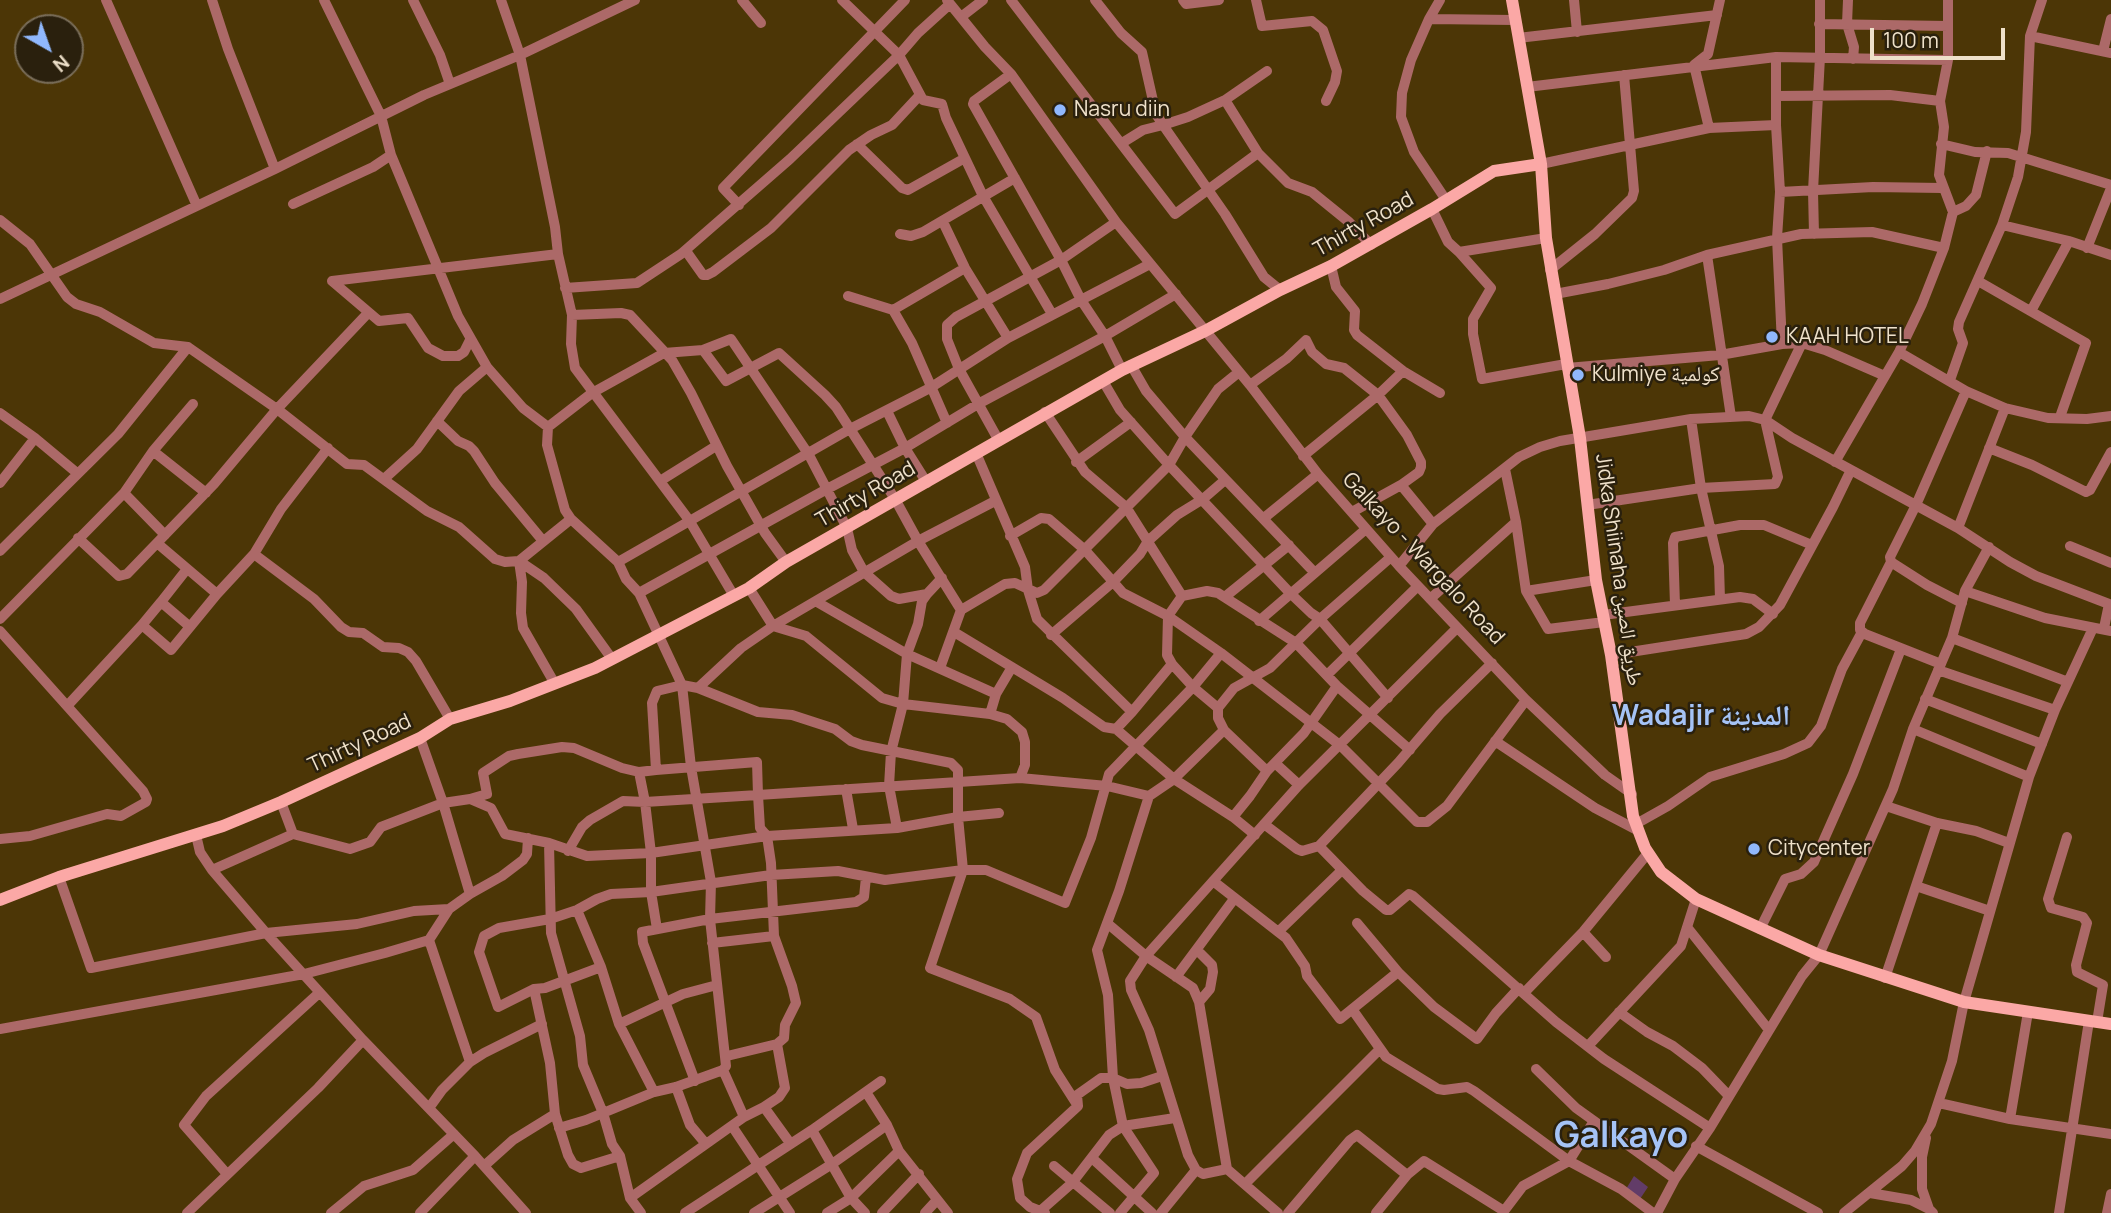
<!DOCTYPE html>
<meta charset="utf-8">
<style>
body{margin:0}
#map{position:relative;width:2111px;height:1213px;overflow:hidden;background:#4c3606;font-family:Manrope,sans-serif}
canvas{display:block}
.north{position:absolute;left:14px;top:14px;width:70px;height:70px;box-sizing:border-box;background:#2a200d;border:2px solid #796d59;border-radius:50%;rotate:140deg;font-size:19px;font-weight:700;line-height:28px;text-align:center;color:#efe1ca}
.north::after{content:'';display:block;margin:auto;width:24px;height:32px;background:#90b8fd;clip-path:polygon(50% 0,100% 100%,50% 72%,0 100%)}
.scale{position:absolute;left:1870px;top:28px;width:135px;height:32px;box-sizing:border-box;border:4px solid #efe1ca;border-top:0;padding-left:9px;font-size:21px;line-height:24px;white-space:nowrap;color:#efe1ca;-webkit-text-stroke:5px #2a200d;paint-order:stroke}
</style>
<div id="map">
<canvas width="2111" height="1213"></canvas>
<div class="north">N</div>
<div class="scale">100 m</div>
</div>
<script>
const ctx = document.querySelector('canvas').getContext('2d');
ctx.lineJoin = 'round';
function fillPath(path, color) {
  ctx.fillStyle = color;
  ctx.fill(path, 'evenodd');
}
function poly(rows) {
  const path = new Path2D();
  for (const r of rows) {
    path.moveTo(r[0], r[1]);
    for (let i = 2; i < r.length; i += 2) path.lineTo(r[i], r[i + 1]);
  }
  return path;
}
function stroke(path, color, width, dash) {
  ctx.strokeStyle = color;
  ctx.lineWidth = width;
  ctx.lineCap = dash ? 'butt' : 'round';
  ctx.setLineDash(dash || []);
  ctx.stroke(path);
}
function write(font, color, halo, rows, align = 'center') {
  ctx.font = font + ' Manrope,"Noto Naskh Arabic",sans-serif';
  ctx.lineWidth = 5;
  ctx.setLineDash([]);
  ctx.textBaseline = 'middle';
  ctx.strokeStyle = halo;
  ctx.fillStyle = color;
  for (const [text, x, y, turn = 0] of rows) {
    ctx.save();
    ctx.translate(x, y);
    ctx.rotate((+turn || 0) * Math.PI / 180);
    ctx.textAlign = isNaN(turn) ? turn : align;
    if (halo) ctx.strokeText(text, 0, 0);
    ctx.fillText(text, 0, 0);
    ctx.restore();
  }
}
fillPath(poly([
 [1634,1176,1648,1187,1640,1199,1626,1189]
]), '#623c68');
stroke(poly([
 [106,0,197,206],
 [212,0,228,49,275,169],
 [324,0,381,116,391,155,458,316,487,367,523,408,548,427,547,445,565,510,571,519,618,562,626,579,639,593,682,685,691,767,711,882,710,919,726,1066,723,1070,676,1087,654,1092,586,1120,559,1128],
 [413,0,440,55,450,84],
 [501,0,520,55,555,227,558,254,572,315,571,344,575,368,689,520,734,596],
 [742,0,761,23],
 [842,0,899,55,923,100,942,104,946,118,983,196,1052,314],
 [947,0,985,47,1011,74,1116,222,1250,385,1318,474,1399,566,1526,700,1605,775,1632,794],
 [1011,0,1175,214,1258,153],
 [1095,0,1121,33,1142,52,1156,114,1163,125,1143,130,1122,143],
 [1183,0,1186,4,1219,0],
 [1256,0,1262,26,1312,21,1323,30,1337,71,1335,82,1326,101],
 [1574,0,1577,32],
 [1848,0,1847,24,1854,47,1853,59],
 [1948,0,1948,60,1940,101,1944,127,1939,175,1953,212],
 [961,17,983,0],
 [1429,19,1440,0],
 [1819,24,1948,26],
 [2030,36,2111,53],
 [1518,38,1717,15],
 [2103,51,2111,19],
 [1776,57,1776,125,1780,192,1777,238,1782,344],
 [1267,71,1225,100,1188,117,1163,125,1225,214,1264,277,1280,290],
 [1011,74,974,101,973,104,1061,260,1081,300,1105,336,1122,370],
 [1527,87,1776,57,1948,60],
 [1776,96,1890,95,1940,101],
 [1225,100,1258,153,1288,183,1312,192,1349,222,1371,245],
 [1709,128,1694,65,1708,54,1720,0],
 [857,144,902,188,908,190,965,158],
 [1941,144,1975,152,2008,153,2111,185],
 [1541,164,1709,128,1776,125],
 [1780,192,1873,187,1942,188],
 [1446,200,1414,152,1401,117,1402,93,1411,60,1429,19,1514,20],
 [293,204,373,167,391,155],
 [739,205,723,188,905,0],
 [1432,209,1448,242,1459,252,1546,238],
 [0,220,30,244,67,297,76,304,100,312,154,343,188,347,277,409,347,464,364,465,427,511,459,527,495,559,505,562,519,561,544,578,576,609,612,659],
 [943,222,965,268,1008,338],
 [2002,225,2069,241,2111,255],
 [900,234,911,236,923,232,1015,178],
 [1814,234,1813,191,1820,57,1820,0],
 [2087,248,2111,188],
 [686,251,703,275,707,275,713,272,771,228,849,150,871,135,892,125,919,96],
 [1459,252,1491,288,1473,319,1473,334,1482,379,1566,364],
 [1707,255,1731,417],
 [1331,266,1336,287,1355,311,1354,330,1357,335,1403,371,1440,393],
 [1550,270,1595,234,1632,198,1634,191,1624,75],
 [332,281,558,254],
 [332,281,379,321,408,318,428,348,443,356,458,356,464,352,470,340],
 [1978,281,2086,343,2060,417],
 [565,288,637,283,681,254,790,159,899,55,918,33,950,4],
 [1555,294,1608,284,1664,270,1707,255,1801,234,1872,232,1944,248],
 [848,296,893,310,912,343,947,423],
 [0,299,275,169,424,95,520,55,635,0],
 [893,310,965,268],
 [2031,311,2069,241],
 [572,315,621,313,630,315,672,360,691,393,727,466,765,533,786,562],
 [703,350,726,381,779,353,825,395,836,407,895,499,918,541,961,610,1005,584,1015,583,1037,593,1044,590,1169,465,1185,437,1218,389,1239,372],
 [1899,352,1966,391,2005,408,2048,418,2087,419,2111,416],
 [1131,365,1146,391,1185,437,1314,572],
 [1567,368,1720,355,1782,344,1802,343,1825,350,1885,376],
 [1950,380,1963,343,1958,329,1959,322,2002,225,2018,177,2026,132,2030,36,2042,0],
 [1103,381,1120,410,1169,465,1290,593,1311,613,1320,619,1388,698],
 [1250,385,1286,359,1306,340,1312,352,1326,364,1344,368,1378,395,1407,435,1421,462,1421,467,1419,472,1401,485,1352,512],
 [887,411,905,448,927,483],
 [1045,412,1085,472,1126,507,1182,596,1207,591,1218,593,1296,643,1337,686,1410,750],
 [0,413,35,438,77,473],
 [1691,419,1701,488,1719,566,1720,599],
 [437,421,458,441,469,446,474,451,495,483,543,541],
 [548,427,592,393,664,353,703,350,731,339,809,455,847,528,852,550,864,572,891,596,899,599,927,594,942,578],
 [999,441,959,369,947,339,947,325,956,317,1061,260,1116,222],
 [1989,448,2032,465,2086,492,2090,490,2111,452],
 [153,451,206,493],
 [976,453,1025,567,1028,590,1037,619,1132,712],
 [1303,456,1378,395,1403,371],
 [1076,462,1131,422],
 [1835,462,1899,352,1922,304,1944,248,1953,212,1966,206,1976,195,1987,151],
 [1505,469,1516,522,1526,591,1596,580],
 [384,479,417,449,459,391,487,367],
 [660,481,716,446],
 [0,483,35,438],
 [1401,485,1433,524],
 [124,493,165,535],
 [1587,505,1701,488,1775,484,1778,477,1765,420,1802,343],
 [1264,518,1318,474],
 [1958,528,2005,408],
 [1010,536,1041,518,1049,519,1085,550,1123,593,1168,616,1221,653,1341,746,1417,822,1427,822,1447,806,1526,700],
 [78,538,119,576,127,574,214,484,277,409,368,313],
 [157,543,217,594],
 [2070,546,2111,563],
 [0,551,118,434,188,347],
 [254,554,314,599,341,627,349,632,363,633,383,647,399,648,408,652,416,661,450,719],
 [618,562,850,429,930,388,1008,338,1150,264],
 [1891,562,1927,585,1962,603],
 [1399,566,1433,524,1519,457,1540,447,1560,441,1691,419,1749,416,1765,420,1792,438,1958,528,2010,562,2036,576,2109,604,2104,628],
 [187,569,161,602,189,626],
 [749,588,773,626,806,636,882,698,903,704,990,714,1007,719,1022,732,1025,742,1025,765,1020,778],
 [1526,591,1548,629,1604,622],
 [1965,591,2045,618,2111,631],
 [639,593,827,489,905,448,978,404,1105,336,1176,294],
 [1182,596,1168,616,1167,655,1172,664,1193,687,1218,708],
 [1226,596,1289,545],
 [1430,599,1516,522],
 [817,602,907,654,996,694],
 [1675,605,1673,543,1675,537,1740,525,1764,525,1812,545],
 [1603,615,1740,597,1753,599,1773,614],
 [0,619,124,493,153,451,193,404],
 [1259,621,1366,529],
 [142,625,161,602],
 [0,631,143,791,147,799,146,802,121,816,107,814,30,836,0,839],
 [954,632,1063,698,1104,727,1116,729,1174,779,1233,817,1255,835],
 [1051,635,1113,582,1140,554,1148,541,1177,515,1203,499,1225,480],
 [1952,638,2068,682],
 [1611,655,1746,634,1759,627,1780,605,1833,507,1851,470],
 [1941,664,1865,634,1860,630,1860,623,1891,562,1890,557,1916,505,1966,391],
 [940,668,961,610],
 [1938,670,2055,710],
 [1327,675,1418,586],
 [555,684,523,628,521,613,522,582,519,561,571,519],
 [698,688,741,648,773,626,918,541,995,501],
 [1925,699,2042,744],
 [68,705,142,625,171,650,217,594,254,554,281,509,328,448],
 [990,714,996,694,1012,667],
 [1116,729,1132,712,1172,664],
 [1913,729,2029,777],
 [1495,741,1595,808,1637,830],
 [1275,763,1299,785],
 [656,770,757,762,758,795,1020,778,1107,786,1149,796],
 [1267,771,1304,733,1337,686],
 [846,789,853,829],
 [470,799,487,794,483,773,509,756,518,754,562,747,574,748,622,768,639,772],
 [281,802,293,834],
 [1886,806,1937,823,1976,831,2009,843],
 [1233,817,1250,796,1267,771,1224,730,1218,718,1218,708,1234,688,1270,668,1320,619,1391,557],
 [1264,824,1297,849,1302,851,1319,846,1398,763,1440,714,1492,663],
 [1636,824,1668,806,1710,777,1784,754,1808,743,1821,726,1842,669,1862,632],
 [897,828,889,786,891,752,903,704,907,654,918,624,922,601,927,594],
 [196,835,200,852,212,870,266,933,363,1040,475,1156,526,1213],
 [2067,837,2048,899,2051,908,2083,917,2087,923,2076,965,2077,972,2103,985,2097,1022],
 [549,843,551,933,580,1036,583,1065,603,1113,612,1144,620,1156,630,1198,641,1213],
 [1319,846,1363,891,1386,910,1390,910,1409,894,1413,896,1556,1022,1604,1059,1710,1128],
 [568,851,582,827,590,820,623,801,645,802,758,795,760,828,767,836,771,863,774,936,792,986,796,1003,785,1025,784,1038,777,1044,785,1088,779,1097,764,1107,790,1143],
 [212,870,293,834,350,849,370,842,381,827,443,803,470,799,491,808,505,834,549,843,587,856,651,853,767,836,897,828,958,817,999,813],
 [59,877,91,968,266,933,357,924,414,911,449,909,470,894,443,803,420,738],
 [1213,881,1286,938,1305,966,1307,976,1340,1019,1398,972],
 [1916,886,1990,911],
 [470,894,502,876,523,860,527,854,528,838],
 [577,910,601,967,619,1024,654,1092],
 [1107,923,1146,956,1193,988,1199,1002],
 [1357,923,1398,972,1434,1007,1477,1039,1496,1013,1519,988],
 [1687,927,1769,1030],
 [657,929,651,892,651,853,645,802,639,772,656,770,652,703,657,691,682,685,698,688,758,712,792,715,835,729,851,741,862,745,951,763,958,770,958,817,963,870,930,968,1010,999,1036,1017,1055,1070,1078,1106],
 [1760,929,1785,879,1801,874,1814,862,1853,774,1901,649],
 [1279,931,1342,870],
 [1583,932,1606,957],
 [429,940,470,1062],
 [712,943,774,936],
 [1197,950,1212,965,1213,972,1210,989,1199,1002,1227,1169],
 [601,967,545,988,534,989,498,1007,479,952,484,936,499,928,550,919,577,910,597,899,611,894,651,892,771,875,838,871,885,880,963,870,986,870,1065,903,1091,838,1109,774,1193,687,1221,653],
 [1176,977,1234,899],
 [1885,978,1937,823],
 [534,989,550,1063,555,1114,568,1155,573,1164,581,1168,620,1156],
 [1524,993,1583,932,1648,853],
 [1352,1009,1386,1057,1438,1089,1444,1090,1467,1087,1474,1091,1569,1161,1621,1189,1653,1213],
 [1619,1012,1647,1032,1673,1046,1702,1068,1729,1096],
 [619,1024,683,994,717,985],
 [0,1029,304,974,385,953,429,940,449,909],
 [1588,1046,1681,946,1696,899],
 [727,1056,777,1044],
 [1536,1069,1576,1108,1675,1179],
 [723,1070,744,1117],
 [695,1081,643,943,642,932,710,919,856,902,864,897,866,877],
 [676,1087,690,1125,706,1144],
 [866,1092,887,1125,899,1151,948,1213],
 [1939,1103,2010,1119,2111,1134],
 [429,1108,442,1090,470,1062,484,1053,542,1024],
 [2010,1119,2028,1012],
 [732,1126,790,1213],
 [812,1130,851,1198,865,1213],
 [1926,1138,1922,1157,1922,1189,1929,1209,1933,1213],
 [1696,1146,1818,1213],
 [1092,1158,1152,1213],
 [484,1166,513,1140,555,1114],
 [1054,1166,1110,1213],
 [227,1174,184,1125,206,1096,319,993],
 [1245,1184,1379,1050],
 [1870,1193,1911,1200,1929,1209],
 [630,1198,744,1117,764,1107],
 [187,1213,318,1088,363,1040],
 [331,1213,364,1186,413,1170,454,1134],
 [420,1213,475,1156],
 [685,1213,812,1130,881,1081],
 [754,1213,832,1164,887,1125],
 [827,1213,851,1198,899,1151],
 [882,1213,919,1174],
 [925,1213,937,1200],
 [1038,1213,1072,1183,1109,1135,1123,1126,1175,1118],
 [1045,1213,1030,1207,1020,1198,1017,1179,1027,1153,1078,1106,1077,1095,1101,1078,1113,1078,1127,1084,1141,1083,1162,1076],
 [1120,1213,1154,1173,1123,1126,1113,1078,1108,995,1097,950,1119,891,1149,796,1174,779,1224,730],
 [1161,1213,1196,1170],
 [1278,1213,1227,1169,1203,1174,1196,1170,1188,1155,1149,1030,1131,990,1130,981,1146,956,1299,785,1457,628],
 [1288,1213,1350,1140,1357,1135,1407,1175,1424,1161,1504,1211,1523,1186,1569,1161,1594,1121],
 [1376,1213,1407,1175],
 [1657,1213,1675,1179,1710,1128,1802,976,1819,955,1893,789,1913,729,1952,638,1965,591,1989,547],
 [1844,1213,1902,1166,1915,1151,1931,1124,1952,1061,1964,1002,2029,777,2055,710,2093,628],
 [2059,1213,2089,1021],
 [2107,1213,2111,1194]
]), '#ac6968', 10);
stroke(poly([
 [1512,0,1541,164,1546,238,1580,438,1596,580,1611,655,1633,816,1645,848,1661,872,1696,899,1819,955,1964,1002,2111,1024],
 [0,900,59,877,223,826,281,802,420,738,450,719,510,701,595,668,749,588,786,562,1122,370,1205,331,1280,290,1331,266,1432,209,1494,171,1541,164]
]), '#fba8a6', 12);
for (const [x, y, r, color] of [
 [1060,110,7,"#90b8fd"],
 [1772,337,7,"#90b8fd"],
 [1578,375,7,"#90b8fd"],
 [1754,849,7,"#90b8fd"]
]) {
  const dot = new Path2D();
  dot.arc(x, y, r, 0, 2 * Math.PI);
  ctx.fillStyle = color;
  ctx.fill(dot);
  stroke(dot, '#2a200d', 2.5);
}
write('21px', '#efe1ca', '#2a200d', [
 ["Nasru diin",1074,110],
 ["KAAH HOTEL",1786,337],
 ["Kulmiye كولمية",1592,375],
 ["Citycenter",1768,849]
], 'left');
write('21px', '#efe1ca', '#2a200d', [
 ["Thirty Road",1364,225,-29],
 ["Thirty Road",866,495,-30],
 ["Galkayo - Wargalo Road",1423,559,47],
 ["Jidka Shiinaha طريق الصين",1618,570,82],
 ["Thirty Road",360,744,-25]
]);
write('bold 28px', '#a5c3f6', '#2a200d', [
 ["Wadajir المدينة",1701,717]
]);
write('bold 35px', '#a5c3f6', '#2a200d', [
 ["Galkayo",1621,1137]
]);
</script>
